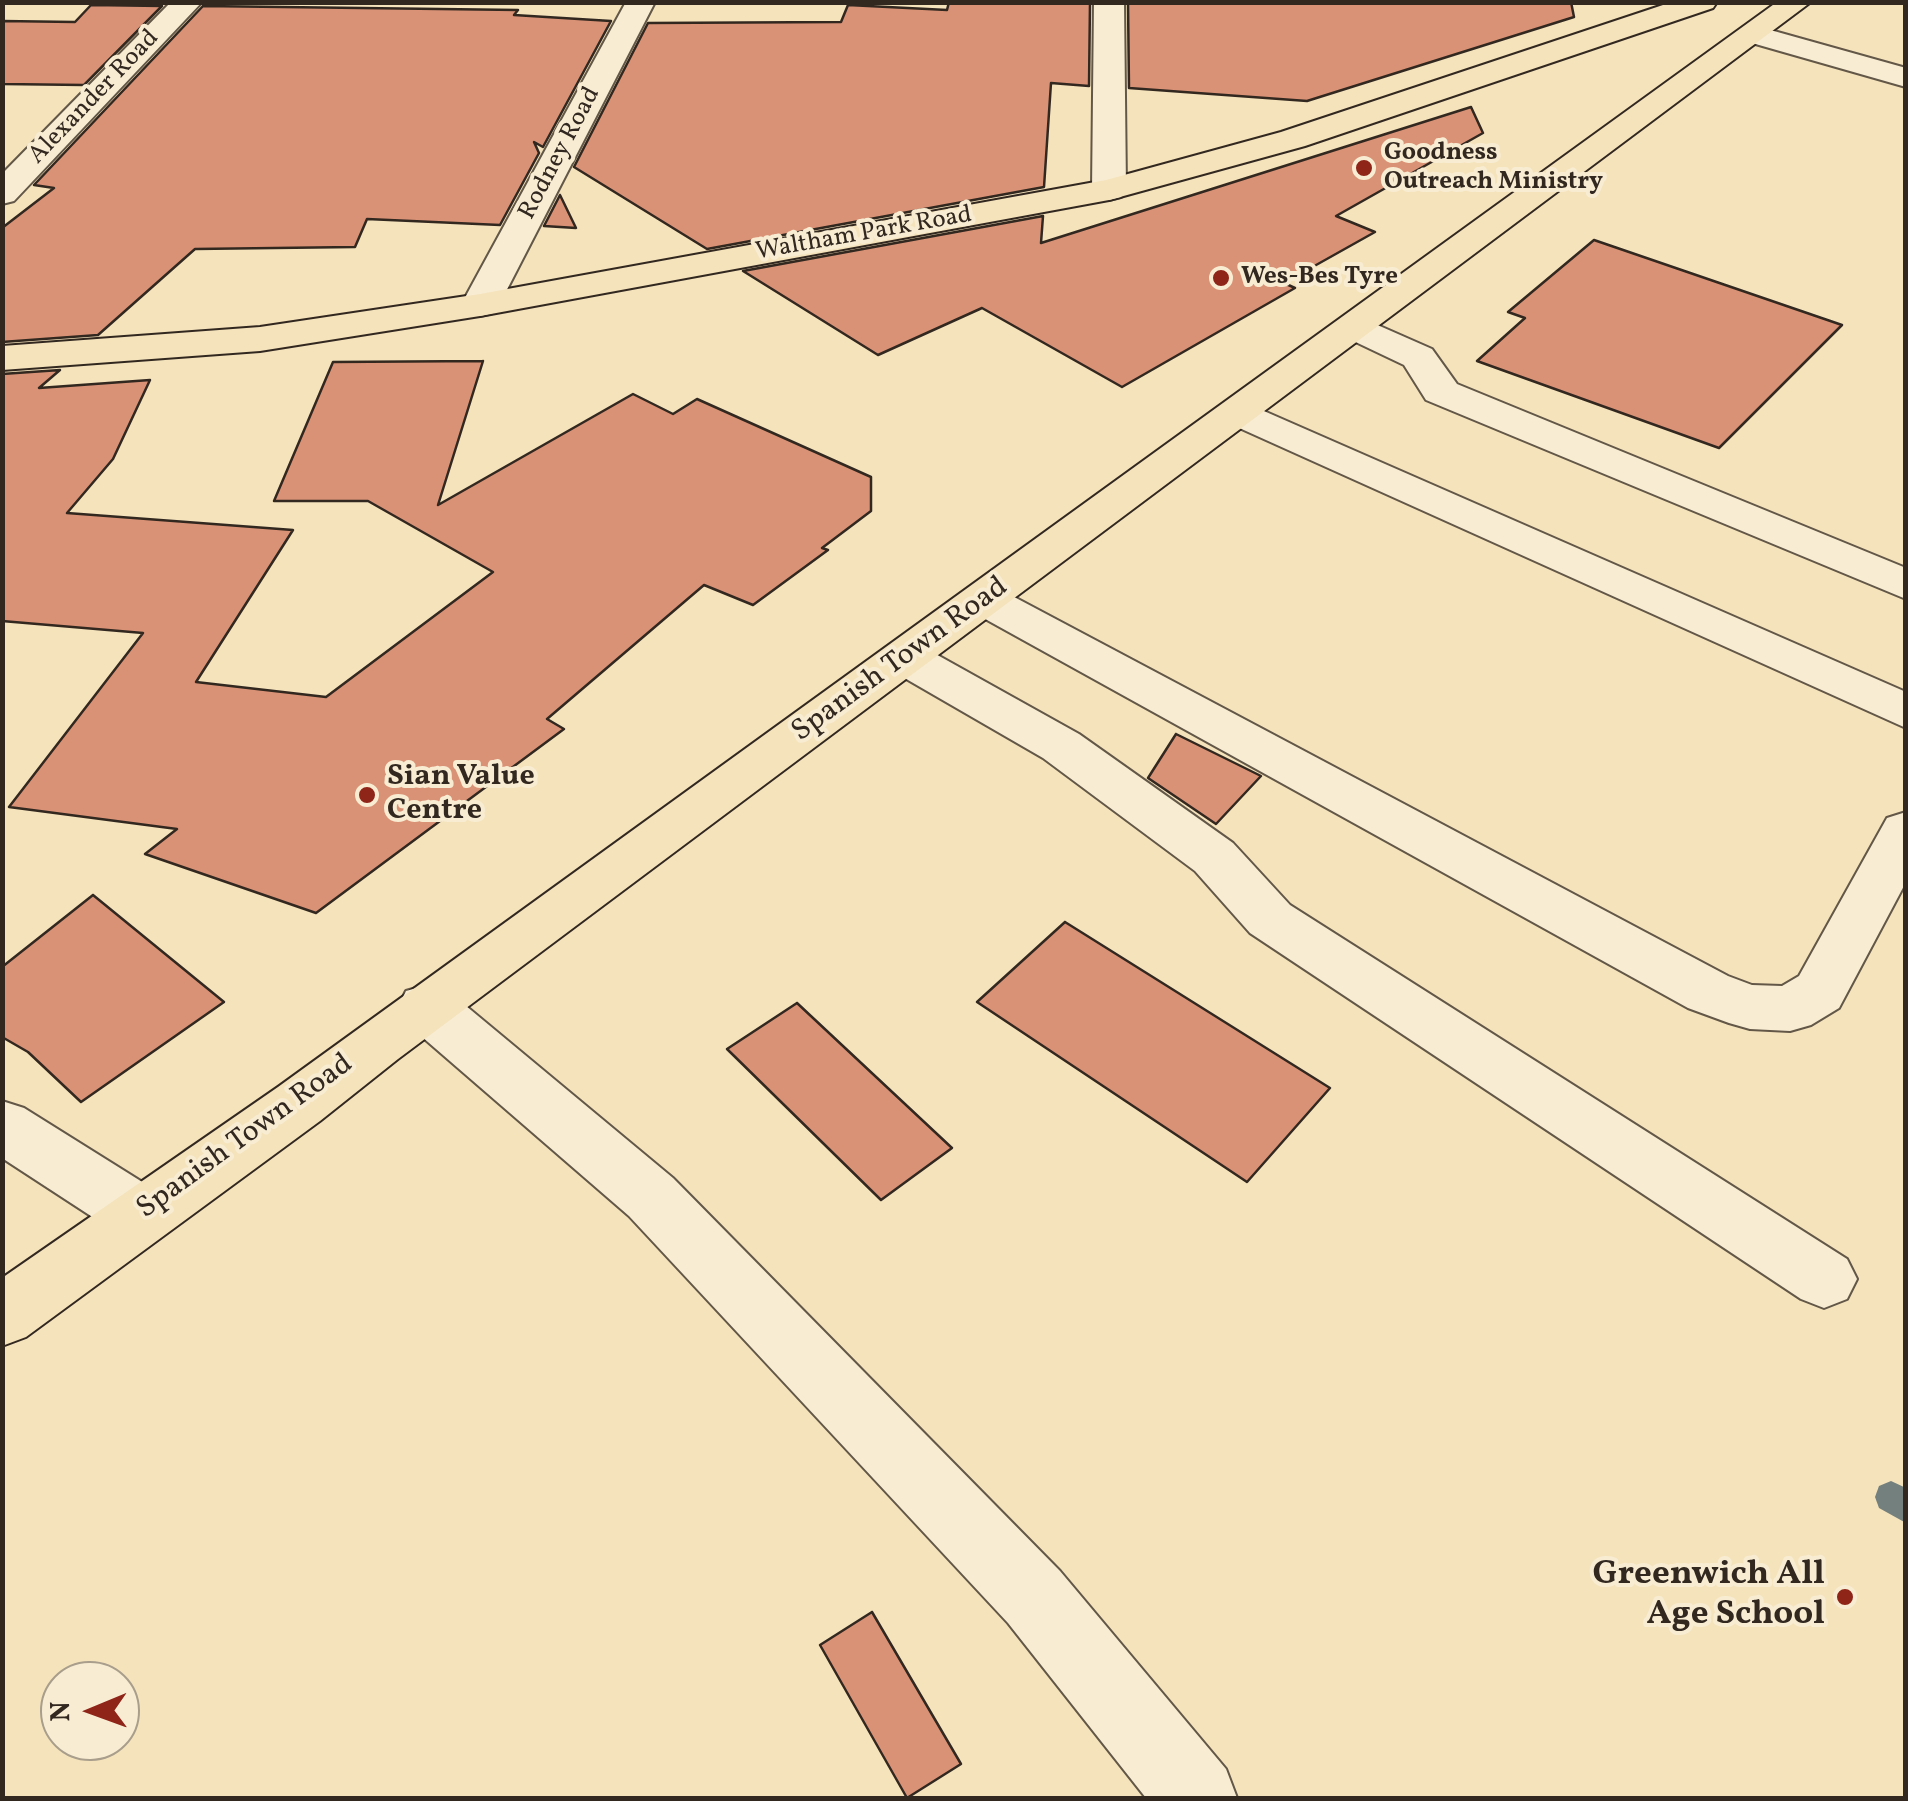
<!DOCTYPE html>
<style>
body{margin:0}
#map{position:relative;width:1908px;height:1801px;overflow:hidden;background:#f5e3bc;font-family:Vollkorn,serif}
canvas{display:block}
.frame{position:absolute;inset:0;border:5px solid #322820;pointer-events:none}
.north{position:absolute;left:40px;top:1661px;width:100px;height:100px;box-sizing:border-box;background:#f8edd3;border:2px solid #a99e8b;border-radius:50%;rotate:269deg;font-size:28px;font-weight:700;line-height:40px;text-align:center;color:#322820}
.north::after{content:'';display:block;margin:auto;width:35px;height:45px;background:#8f2418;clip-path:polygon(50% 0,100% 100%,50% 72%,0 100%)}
</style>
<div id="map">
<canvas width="1908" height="1801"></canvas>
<div class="frame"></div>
<div class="north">N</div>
</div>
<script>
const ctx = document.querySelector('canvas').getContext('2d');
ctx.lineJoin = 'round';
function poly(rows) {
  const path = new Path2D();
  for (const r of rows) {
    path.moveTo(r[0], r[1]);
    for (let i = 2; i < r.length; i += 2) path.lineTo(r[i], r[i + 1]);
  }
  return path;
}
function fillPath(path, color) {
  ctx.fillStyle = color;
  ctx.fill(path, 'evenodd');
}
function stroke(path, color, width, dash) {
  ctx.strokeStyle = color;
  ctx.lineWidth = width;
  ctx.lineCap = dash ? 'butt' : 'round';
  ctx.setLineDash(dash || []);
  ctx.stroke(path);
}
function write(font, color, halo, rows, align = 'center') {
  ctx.font = font + ' Vollkorn,serif';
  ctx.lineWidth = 8;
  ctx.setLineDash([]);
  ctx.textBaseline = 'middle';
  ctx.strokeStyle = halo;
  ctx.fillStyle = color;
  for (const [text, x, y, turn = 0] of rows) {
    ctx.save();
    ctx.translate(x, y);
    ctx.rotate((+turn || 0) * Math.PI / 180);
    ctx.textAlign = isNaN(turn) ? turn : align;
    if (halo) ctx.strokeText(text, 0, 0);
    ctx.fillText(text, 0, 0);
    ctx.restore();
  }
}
fillPath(poly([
 [1891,1481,1906,1488,1906,1523,1879,1508,1875,1497,1879,1486,1891,1481]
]), '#74807d');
const building = poly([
 [949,2,1090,2,1089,86,1051,83,1044,187,707,249,574,167,648,23,841,22,848,5,947,10,949,2],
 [1128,2,1571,2,1574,17,1307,101,1129,88,1128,2],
 [91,5,162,6,84,85,2,84,2,21,75,22,91,5],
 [203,6,518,10,514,15,611,21,543,147,534,142,539,153,500,225,367,219,355,247,195,249,98,335,2,342,2,228,54,188,34,185,203,6],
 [1471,107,1483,133,1336,216,1375,232,1284,283,1295,288,1122,387,982,308,878,355,743,271,1043,216,1041,243,1471,107],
 [560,195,576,228,544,226,560,195],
 [1594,240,1842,325,1719,448,1477,361,1525,318,1508,312,1594,240],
 [483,361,438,505,633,394,673,414,697,399,871,477,871,511,822,548,828,550,753,605,704,585,547,719,564,729,316,913,145,854,177,829,9,807,143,633,2,621,2,374,60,370,39,388,150,380,113,459,67,513,293,530,196,682,326,697,493,572,368,501,274,501,333,362,483,361],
 [1176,734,1261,776,1216,824,1148,778,1176,734],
 [93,895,224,1002,81,1102,28,1052,2,1037,2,967,93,895],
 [1065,922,1330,1088,1247,1182,977,1002,1065,922],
 [797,1003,952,1148,881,1200,727,1049,797,1003],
 [872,1612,961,1764,907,1798,820,1645,872,1612]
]);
fillPath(building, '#da9276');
stroke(building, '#322820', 2.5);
const minor = poly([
 [171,2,202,2,14,201,2,204,2,174,171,2],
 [626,2,655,2,499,305,493,313,480,316,467,313,461,305,626,2],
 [1094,2,1124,2,1126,190,1121,197,1109,200,1097,197,1092,190,1094,2],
 [1756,26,1906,68,1906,87,1745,41,1741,35,1745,29,1756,26],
 [1357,316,1432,349,1457,384,1906,568,1906,599,1426,400,1404,365,1343,336,1338,328,1343,320,1357,316],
 [1241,401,1906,692,1906,728,1226,422,1220,413,1226,404,1241,401],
 [985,586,1001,590,1728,976,1752,985,1782,986,1799,976,1887,818,1906,812,1906,882,1839,1008,1811,1025,1790,1031,1750,1029,1729,1023,1688,1008,969,610,962,600,969,590,985,586],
 [906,643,923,647,1079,734,1233,843,1290,905,1847,1259,1857,1279,1847,1299,1824,1308,1801,1299,1250,933,1195,871,1043,758,889,669,882,658,889,647,906,643],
 [427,985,448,991,673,1178,1060,1571,1226,1769,1237,1798,1146,1798,1008,1623,629,1216,406,1023,398,1007,406,991,427,985],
 [2,1101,24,1108,163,1195,172,1214,163,1233,140,1241,117,1233,2,1158,2,1101]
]);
const major = poly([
 [1672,2,1717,2,1713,8,1305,146,1109,200,480,316,260,351,2,370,2,346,260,327,480,294,1106,180,1281,132,1672,2],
 [1777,2,1811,2,398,1059,320,1121,26,1337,2,1346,2,1278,278,1087,1777,2]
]);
stroke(minor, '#635747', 4);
stroke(major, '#322820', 4);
fillPath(minor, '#f8edd3');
fillPath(major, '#f5e3bc');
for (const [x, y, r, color] of [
 [1364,168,10,"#8f2418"],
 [1221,278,10,"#8f2418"],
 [367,795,10,"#8f2418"],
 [1845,1597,10,"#8f2418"]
]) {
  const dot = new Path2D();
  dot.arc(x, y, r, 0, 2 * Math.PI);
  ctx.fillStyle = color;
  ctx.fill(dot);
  stroke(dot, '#f8edd3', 4);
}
write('25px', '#322820', '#f8edd3', [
 ["Alexander Road",95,98,-46],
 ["Rodney Road",561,154,-62],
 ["Waltham Park Road",864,235,-10]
]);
write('bold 25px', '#322820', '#f8edd3', [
 ["Goodness",1384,154],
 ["Outreach Ministry",1384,183],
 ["Wes-Bes Tyre",1241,278]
], 'left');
write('30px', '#322820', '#f8edd3', [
 ["Spanish Town Road",901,661,-36],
 ["Spanish Town Road",246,1138,-36]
]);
write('bold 30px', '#322820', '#f8edd3', [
 ["Sian Value",387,778],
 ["Centre",387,812]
], 'left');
write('bold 35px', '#322820', '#f8edd3', [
 ["Greenwich All",1825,1577],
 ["Age School",1825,1617]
], 'right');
</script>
